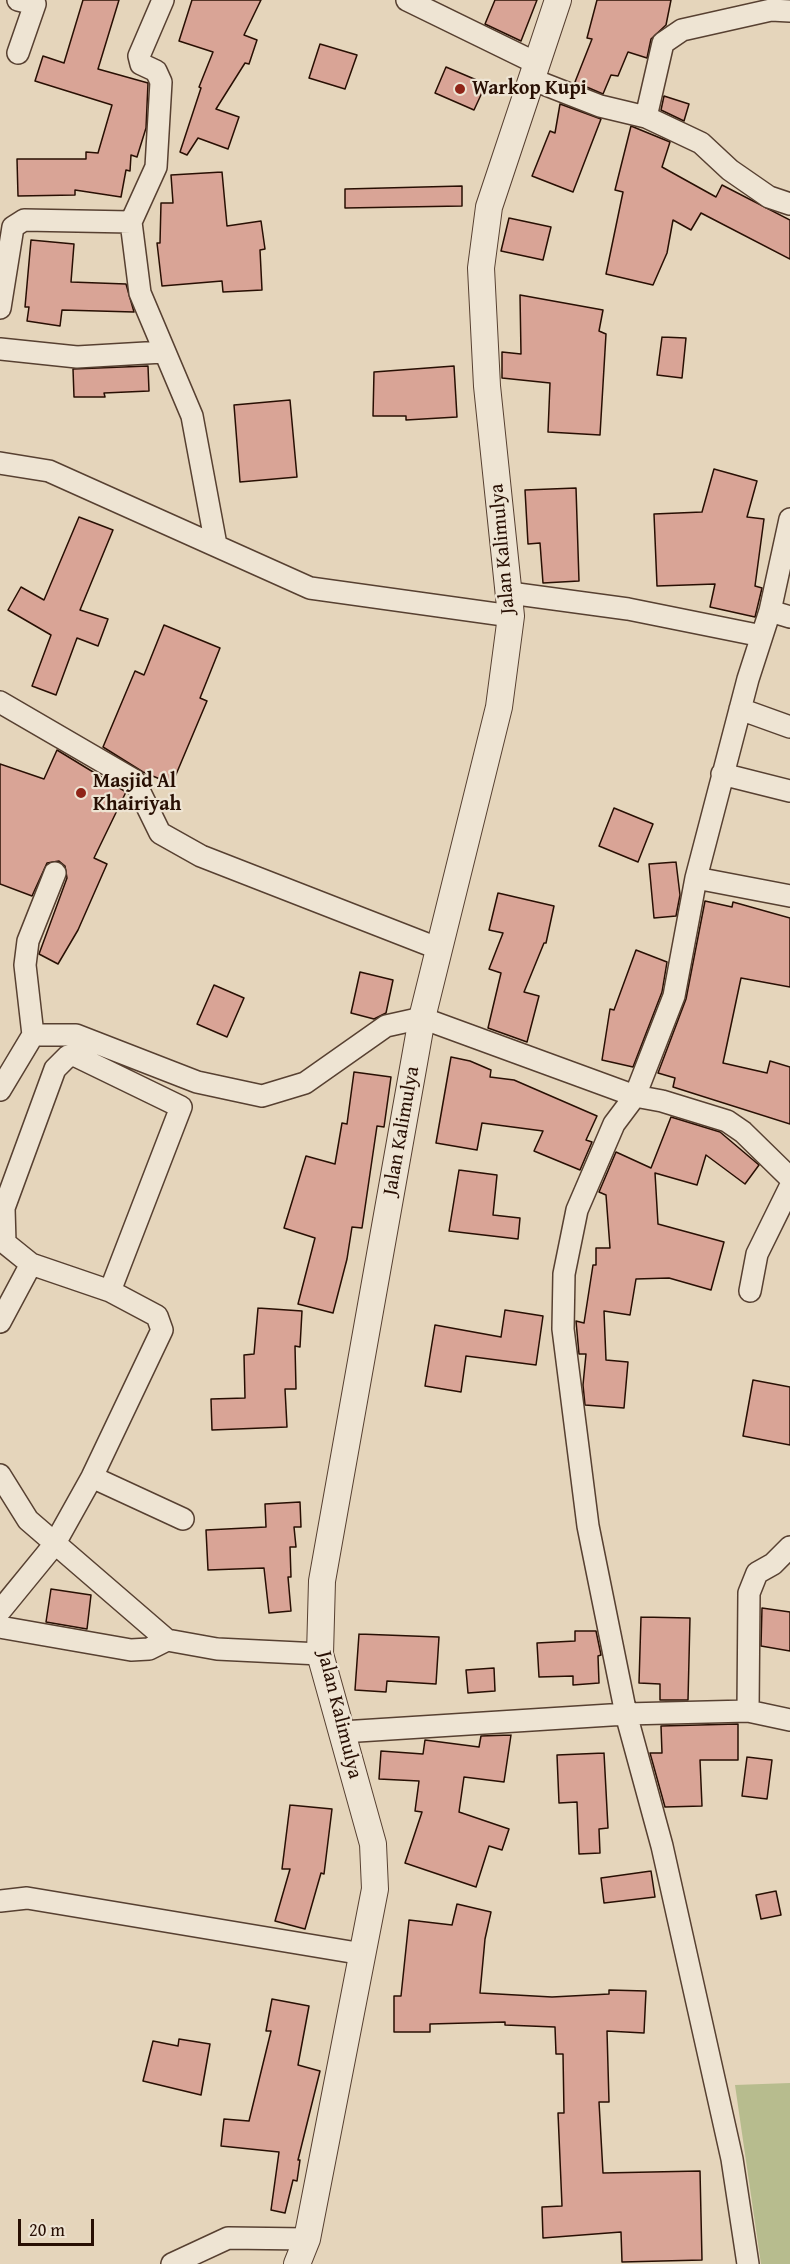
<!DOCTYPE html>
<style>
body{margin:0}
#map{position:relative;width:790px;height:2264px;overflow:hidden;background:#e5d5bb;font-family:"Gentium Book Plus",serif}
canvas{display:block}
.scale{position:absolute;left:18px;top:2219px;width:76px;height:27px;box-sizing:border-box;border:3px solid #280f03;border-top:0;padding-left:8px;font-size:18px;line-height:21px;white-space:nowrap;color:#280f03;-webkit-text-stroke:4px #eee4d3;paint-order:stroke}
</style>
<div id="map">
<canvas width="790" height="2264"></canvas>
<div class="scale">20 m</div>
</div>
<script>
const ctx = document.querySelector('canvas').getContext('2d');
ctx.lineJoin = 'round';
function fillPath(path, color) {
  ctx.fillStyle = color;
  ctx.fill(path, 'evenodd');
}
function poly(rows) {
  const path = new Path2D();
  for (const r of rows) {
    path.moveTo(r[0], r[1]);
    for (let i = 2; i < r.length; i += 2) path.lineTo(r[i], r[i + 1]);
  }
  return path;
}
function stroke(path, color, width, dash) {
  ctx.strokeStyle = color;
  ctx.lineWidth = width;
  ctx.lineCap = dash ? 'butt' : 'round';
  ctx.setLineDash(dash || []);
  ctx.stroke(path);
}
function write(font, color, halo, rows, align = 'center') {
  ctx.font = font + ' "Gentium Book Plus",serif';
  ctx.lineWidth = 4.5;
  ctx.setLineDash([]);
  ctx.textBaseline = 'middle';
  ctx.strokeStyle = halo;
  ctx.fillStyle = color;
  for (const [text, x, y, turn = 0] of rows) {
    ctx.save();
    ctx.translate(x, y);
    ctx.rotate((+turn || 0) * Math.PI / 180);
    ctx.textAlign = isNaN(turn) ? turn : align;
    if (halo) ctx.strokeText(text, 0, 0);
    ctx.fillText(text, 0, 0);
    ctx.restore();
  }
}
fillPath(poly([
 [790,2083,790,2264,761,2264,735,2085]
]), '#b7bc8e');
const building = poly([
 [83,0,119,0,98,69,148,83,146,128,137,157,131,155,130,171,126,170,121,197,75,190,75,195,18,196,17,159,86,159,86,152,98,153,112,105,35,81,43,56,64,63,83,0],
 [192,0,261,0,244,35,257,40,249,64,245,63,216,109,239,117,228,149,198,138,187,155,180,152,201,88,199,87,213,52,179,41,192,0],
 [495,0,537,0,521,41,485,24,495,0],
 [597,0,671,0,666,25,651,39,647,58,628,52,618,76,611,75,603,94,575,82,592,39,587,38,597,0],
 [320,44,357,55,345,89,309,78,320,44],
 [446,67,486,84,474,110,435,93,446,67],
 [664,96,689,104,684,121,661,110,664,96],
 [560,104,601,119,573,192,532,176,550,131,555,133,560,104],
 [631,126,670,142,662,167,716,197,722,185,790,220,790,259,701,213,691,230,673,220,667,253,653,285,606,274,623,192,615,190,631,126],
 [222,172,227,226,261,221,265,249,260,250,262,290,223,292,222,281,162,286,157,243,160,243,161,203,173,203,171,175,222,172],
 [462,186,462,206,345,208,345,189,462,186],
 [509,218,551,227,543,260,501,251,509,218],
 [31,240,74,244,71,282,126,284,134,312,62,310,60,326,27,321,29,307,25,307,31,240],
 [520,295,603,310,599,331,606,334,600,435,548,432,550,383,502,378,502,352,521,354,520,295],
 [662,337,686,338,682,378,657,375,662,337],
 [148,366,149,391,104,393,105,397,74,397,73,369,148,366],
 [454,366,457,417,406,420,406,416,373,416,374,372,454,366],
 [290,400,297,477,240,482,234,405,290,400],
 [714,469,757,481,747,517,764,519,755,586,762,588,755,617,710,607,715,584,657,586,654,514,702,512,714,469],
 [576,488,579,581,543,583,540,543,528,544,525,490,576,488],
 [79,517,113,530,80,610,108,619,98,646,77,638,56,695,32,686,51,635,8,610,21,587,44,600,79,517],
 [164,625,220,648,200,698,207,701,172,784,143,772,103,747,135,671,144,675,164,625],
 [57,750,126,792,94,858,107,864,78,930,58,964,39,954,67,878,65,866,59,861,47,863,32,896,0,884,0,764,44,779,57,750],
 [614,808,653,824,638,862,599,846,614,808],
 [676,862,680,895,676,916,654,918,649,864,676,862],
 [498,893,554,906,546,943,544,943,524,992,539,996,527,1042,488,1028,501,973,489,969,503,933,489,930,498,893],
 [705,901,732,907,733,902,790,918,790,987,741,978,723,1063,767,1073,770,1061,790,1067,790,1124,673,1087,675,1078,658,1073,686,999,705,901],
 [636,950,667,962,662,992,633,1067,602,1060,610,1009,614,1010,636,950],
 [360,972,393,980,386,1013,374,1019,351,1013,360,972],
 [214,985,244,998,227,1037,197,1024,214,985],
 [451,1057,470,1061,491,1070,490,1077,514,1080,597,1116,586,1140,592,1142,580,1170,534,1151,543,1131,482,1123,477,1150,436,1143,451,1057],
 [354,1072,391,1077,384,1127,377,1126,362,1228,352,1227,347,1259,333,1313,298,1304,315,1238,284,1228,306,1156,335,1164,342,1123,347,1124,354,1072],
 [671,1117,720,1132,759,1165,745,1184,706,1155,697,1185,655,1173,658,1224,724,1242,711,1290,669,1278,636,1279,630,1315,604,1311,606,1360,628,1362,624,1408,585,1405,583,1385,586,1354,579,1354,576,1321,584,1323,593,1265,596,1265,596,1248,610,1248,606,1195,599,1192,616,1152,651,1168,671,1117],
 [459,1170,497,1175,493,1215,520,1218,518,1239,449,1231,459,1170],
 [258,1308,302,1311,300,1347,295,1346,296,1389,285,1389,287,1427,212,1430,211,1399,245,1398,244,1355,254,1354,258,1308],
 [505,1310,543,1316,536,1365,466,1356,461,1392,425,1386,435,1325,501,1337,505,1310],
 [753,1380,790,1387,790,1445,743,1436,753,1380],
 [300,1502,301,1527,294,1527,296,1547,290,1547,291,1577,288,1577,291,1611,269,1613,264,1568,208,1570,206,1530,266,1527,265,1504,300,1502],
 [51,1589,91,1595,87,1629,46,1622,51,1589],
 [762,1608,790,1612,790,1651,761,1646,762,1608],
 [641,1617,690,1618,688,1700,660,1700,660,1684,639,1683,641,1617],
 [575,1631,596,1631,601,1655,598,1656,599,1683,573,1685,573,1676,539,1677,537,1643,575,1641,575,1631],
 [359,1634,439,1637,436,1684,387,1681,386,1692,355,1690,359,1634],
 [494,1668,495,1691,468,1693,466,1670,494,1668],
 [738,1724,738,1760,700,1760,702,1806,665,1807,650,1753,662,1753,661,1726,738,1724],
 [511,1735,504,1782,464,1777,459,1812,509,1829,502,1850,489,1846,476,1887,405,1863,422,1812,415,1811,419,1781,379,1779,381,1751,423,1754,425,1740,479,1747,481,1736,511,1735],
 [604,1753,608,1828,599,1829,600,1853,579,1854,577,1802,559,1803,557,1755,604,1753],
 [747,1757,772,1760,767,1799,742,1796,747,1757],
 [290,1805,332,1809,324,1874,321,1873,305,1929,275,1921,290,1869,282,1869,290,1805],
 [651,1871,655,1897,604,1903,601,1878,651,1871],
 [776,1891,781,1915,761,1919,756,1895,776,1891],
 [457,1904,491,1912,485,1939,480,1993,552,1997,609,1994,609,1990,646,1991,644,2033,607,2031,609,2102,599,2102,603,2173,700,2171,702,2260,622,2262,621,2232,543,2238,542,2207,562,2206,558,2113,564,2113,563,2054,556,2054,555,2027,505,2025,505,2022,430,2024,430,2032,394,2032,394,1996,401,1996,409,1920,452,1925,457,1904],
 [272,1999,309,2006,298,2065,320,2071,298,2160,300,2160,297,2181,293,2180,285,2213,271,2210,279,2152,221,2146,224,2119,249,2121,271,2031,266,2031,272,1999],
 [179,2039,210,2044,201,2095,143,2081,153,2041,178,2046,179,2039]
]);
fillPath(building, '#d9a496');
stroke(building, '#280f03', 1.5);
const minor = poly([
 [18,0,35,4,18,53],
 [163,0,139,56,141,64,156,71,161,82,156,167,131,222,140,293,192,416,216,545],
 [407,0,536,63],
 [531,79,600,106,646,117,701,143,730,170,769,197,790,204],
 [646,117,663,43,682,30,771,10,790,11],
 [0,308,13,227,24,220,131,222],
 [0,349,77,357,163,352],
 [0,463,49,471,310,588,511,616],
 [510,593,628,609,762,636],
 [770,611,790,617],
 [0,702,134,780,160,833,201,856,437,948],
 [740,709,790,727],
 [722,774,790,791],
 [696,878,790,896],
 [33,1035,25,965,28,941,55,873],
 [0,1090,33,1035,76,1035,197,1082,262,1096,305,1083,386,1026,422,1018,635,1096,662,1101,727,1121,743,1132,790,1178],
 [750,1291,757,1254,790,1187],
 [0,1322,31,1264],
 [0,1475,28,1520,167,1640,217,1649,320,1654],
 [92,1477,183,1519],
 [0,1611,54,1545,92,1477,162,1330,157,1316,110,1291,31,1264,5,1243,4,1208,55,1069,68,1056,76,1056,181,1107,110,1291],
 [0,1627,131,1650,149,1649,167,1640],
 [748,1711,749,1593,757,1573,773,1564,790,1547],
 [342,1732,626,1714,748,1711,790,1720],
 [0,1901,27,1898,363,1954],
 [172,2264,228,2238,307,2239],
 [748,2264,732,2159,662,1846,626,1714,588,1526,563,1329,564,1274,577,1210,614,1124,635,1096,674,996,696,878,748,679,770,611,790,519]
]);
const tertiary = poly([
 [297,2264,307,2239,375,1889,373,1844,320,1654,322,1581,422,1018,499,707,511,616,487,386,481,268,489,207,558,0]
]);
stroke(minor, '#574031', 24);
stroke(tertiary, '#574031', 28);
stroke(minor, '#eee4d3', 21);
stroke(tertiary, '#eee4d3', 26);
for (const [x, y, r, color] of [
 [460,89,6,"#8f2418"],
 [81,793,6,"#8f2418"]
]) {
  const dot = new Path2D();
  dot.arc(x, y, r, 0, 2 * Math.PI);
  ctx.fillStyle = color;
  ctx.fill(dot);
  stroke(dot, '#eee4d3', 2);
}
write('bold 20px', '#280f03', '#eee4d3', [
 ["Warkop Kupi",472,89],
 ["Masjid Al",93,782],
 ["Khairiyah",93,805]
], 'left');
write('20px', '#280f03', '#eee4d3', [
 ["Jalan Kalimulya",503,549,-95],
 ["Jalan Kalimulya",402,1131,-80],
 ["Jalan Kalimulya",339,1715,76]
]);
</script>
